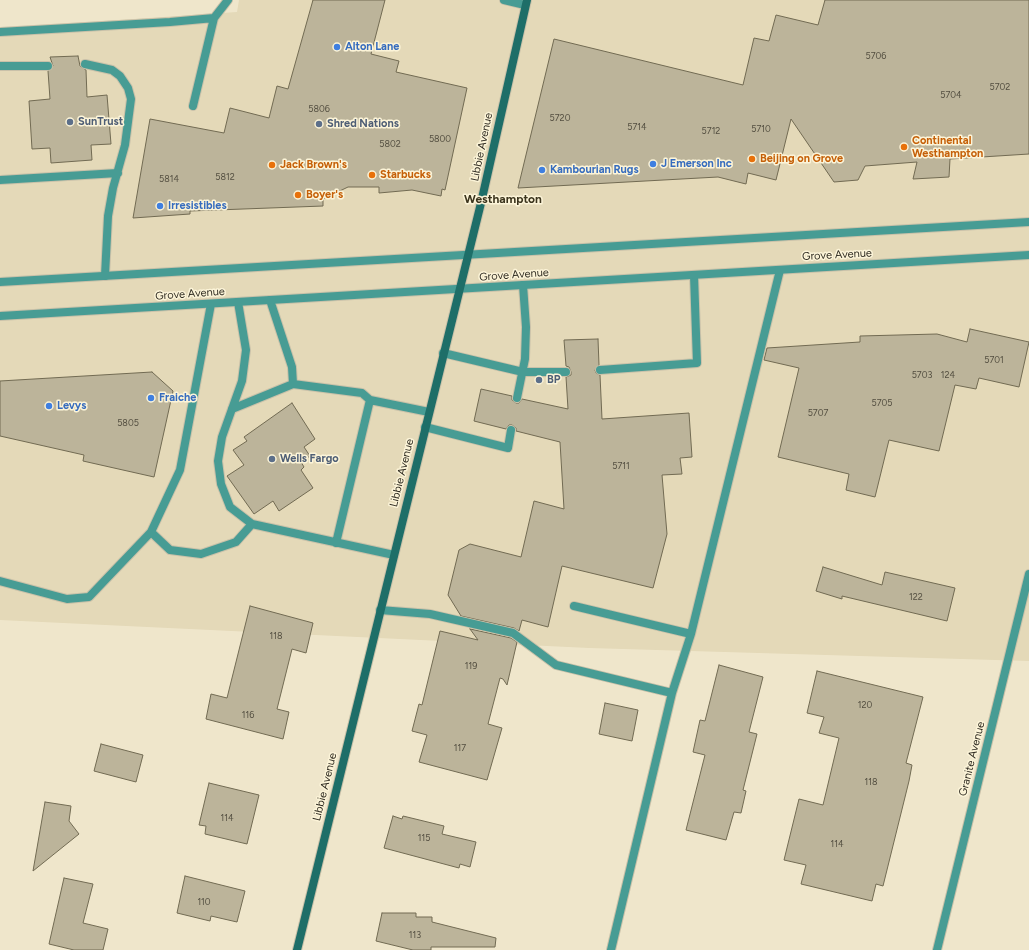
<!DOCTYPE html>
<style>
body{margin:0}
canvas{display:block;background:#efe6cb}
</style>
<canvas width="1029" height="950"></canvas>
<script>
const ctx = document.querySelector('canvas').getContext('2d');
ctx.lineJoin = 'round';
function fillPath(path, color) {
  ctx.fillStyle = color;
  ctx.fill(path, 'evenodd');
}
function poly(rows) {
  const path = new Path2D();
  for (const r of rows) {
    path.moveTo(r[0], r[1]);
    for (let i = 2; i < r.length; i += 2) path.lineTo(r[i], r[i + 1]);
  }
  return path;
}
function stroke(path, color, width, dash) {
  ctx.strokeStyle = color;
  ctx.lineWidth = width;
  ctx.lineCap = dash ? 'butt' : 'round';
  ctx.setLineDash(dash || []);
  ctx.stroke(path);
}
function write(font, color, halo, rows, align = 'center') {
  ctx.font = font + ' Figtree,sans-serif';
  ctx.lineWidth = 3;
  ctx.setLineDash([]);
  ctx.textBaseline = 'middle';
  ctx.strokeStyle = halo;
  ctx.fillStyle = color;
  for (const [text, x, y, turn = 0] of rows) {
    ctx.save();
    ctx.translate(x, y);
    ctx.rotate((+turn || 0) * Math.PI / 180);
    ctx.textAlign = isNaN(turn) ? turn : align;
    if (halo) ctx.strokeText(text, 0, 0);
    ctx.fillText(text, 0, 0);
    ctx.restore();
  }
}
fillPath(poly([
 [239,0,1029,0,1029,661,589,648,0,620,0,28,237,12]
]), '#e4d9b8');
const building = poly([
 [313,0,385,0,371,54,399,61,396,72,467,88,445,190,442,189,441,196,412,190,379,193,379,187,348,187,323,199,323,206,190,211,190,214,133,218,150,119,224,133,230,108,269,118,277,86,288,89,313,0],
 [825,0,1029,0,1029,154,950,159,949,177,913,179,917,162,865,166,858,180,834,182,791,119,776,180,748,173,746,184,718,177,518,188,554,39,743,85,754,38,769,41,776,15,818,25,825,0],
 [78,56,80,66,86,70,87,97,107,95,111,144,91,145,92,160,51,163,50,148,32,149,29,101,50,99,48,71,53,66,50,57,78,56],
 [970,329,1029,342,1019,387,979,378,976,389,955,385,939,451,889,440,875,497,846,490,849,474,778,457,799,368,764,360,767,348,860,342,860,336,937,334,967,342,970,329],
 [598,339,599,365,595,370,596,373,600,375,602,419,689,413,692,457,680,458,682,474,662,475,667,534,653,588,562,566,548,627,522,620,519,631,514,628,461,616,448,595,459,550,470,544,521,557,534,501,564,509,560,442,516,431,516,428,512,425,509,425,506,429,474,421,481,389,512,396,512,400,516,403,519,403,522,399,568,409,566,377,571,375,571,372,569,367,566,366,564,340,598,339],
 [152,372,173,391,154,477,83,461,84,455,0,436,0,381,152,372],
 [292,403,315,439,304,447,310,456,301,462,304,467,301,470,313,488,279,511,273,501,254,514,227,476,244,465,233,450,247,441,244,437,292,403],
 [823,567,882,585,885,572,955,588,947,621,842,596,842,599,816,591,823,567],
 [250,606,313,623,306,653,292,649,277,709,289,712,283,739,206,719,211,694,227,698,250,606],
 [470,629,511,638,517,642,507,685,503,679,500,678,488,724,502,728,487,780,419,762,427,735,412,731,419,704,422,705,440,631,478,640,470,629],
 [719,665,763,677,749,732,757,734,743,790,746,791,741,813,734,812,726,840,686,830,705,755,693,752,700,720,705,721,719,665],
 [817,671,923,697,906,763,912,765,909,781,883,886,876,884,872,901,801,884,806,865,784,860,799,799,823,805,839,738,819,733,824,717,807,713,817,671],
 [605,703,638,710,632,741,599,734,605,703],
 [101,744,143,755,136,782,94,771,101,744],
 [209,783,259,795,247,844,205,834,206,826,199,825,209,783],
 [45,802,71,806,69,821,79,834,33,871,45,802],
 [393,816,402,819,403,816,444,826,442,834,476,842,470,867,460,864,459,868,384,848,393,816],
 [185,876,245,891,237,922,211,916,210,921,177,913,185,876],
 [64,878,93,884,83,923,108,929,103,950,74,950,49,944,64,878],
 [382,913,416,913,416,917,432,917,432,922,496,938,495,947,431,947,431,950,413,950,376,941,382,913]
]);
fillPath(building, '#bcb49a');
stroke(building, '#726b53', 1);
const service = poly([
 [504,0,525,5],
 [0,32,170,22,214,18,228,0],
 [85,64,112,70,120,76,128,88,131,99,125,145,113,188,108,216,105,276],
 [0,66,48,66],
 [193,106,214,18],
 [0,180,118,173],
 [270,300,292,367,293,384],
 [238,302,246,350,242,381,222,437,218,461,221,484,230,507,252,524,394,555],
 [443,353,523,372,566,372],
 [600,370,697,363,694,275],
 [517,398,525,359,526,327,523,285],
 [370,400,429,412],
 [232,409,293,384,362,393,370,400,336,543],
 [425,427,508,448,511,430],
 [151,532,170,550,201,554,236,542,252,524],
 [0,581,67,599,89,597,151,532,180,470,211,304],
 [574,606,691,634],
 [380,610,430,614,513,633,556,665,672,693],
 [611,950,672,693,691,634,780,270]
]);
const minor = poly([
 [937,950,1029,574]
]);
const tertiary = poly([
 [0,282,1029,222],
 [0,316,1029,255]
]);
const secondary = poly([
 [297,950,481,203,527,0]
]);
stroke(service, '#c9c1a9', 10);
stroke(minor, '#c9c1a9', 10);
stroke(tertiary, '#c9c1a9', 10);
stroke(secondary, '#c9c1a9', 10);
stroke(service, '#479c94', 8);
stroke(minor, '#479c94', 8);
stroke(tertiary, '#479c94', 8);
stroke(secondary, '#1e6e68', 8);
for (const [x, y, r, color] of [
 [337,47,4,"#3f7fe0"],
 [70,122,4,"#5c6f8a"],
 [319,124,4,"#5c6f8a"],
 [904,147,4,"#e8710a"],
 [752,159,4,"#e8710a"],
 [653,164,4,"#3f7fe0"],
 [272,165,4,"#e8710a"],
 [542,170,4,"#3f7fe0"],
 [372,175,4,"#e8710a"],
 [298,195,4,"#e8710a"],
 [160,206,4,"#3f7fe0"],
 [539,380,4,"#5c6f8a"],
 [151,398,4,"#3f7fe0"],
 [49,406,4,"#3f7fe0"],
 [272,459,4,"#5c6f8a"]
]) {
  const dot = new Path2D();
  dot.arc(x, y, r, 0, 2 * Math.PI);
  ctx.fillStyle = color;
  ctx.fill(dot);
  stroke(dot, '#fcf4d8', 1.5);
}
write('9px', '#534e40', null, [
 ["5706",876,56],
 ["5702",1000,87],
 ["5704",951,95],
 ["5806",319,109],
 ["5720",560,118],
 ["5714",637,127],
 ["5710",761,129],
 ["5712",711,131],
 ["5800",440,139],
 ["5802",390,144],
 ["5812",225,177],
 ["5814",169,179],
 ["5701",994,360],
 ["5703",922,375],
 ["124",948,375],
 ["5705",882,403],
 ["5707",818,413],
 ["5805",128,423],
 ["5711",621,466],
 ["122",916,597],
 ["118",276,636],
 ["119",471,666],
 ["120",865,705],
 ["116",248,715],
 ["117",460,748],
 ["118",871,782],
 ["114",227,818],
 ["115",424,838],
 ["114",837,844],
 ["110",204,902],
 ["113",415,935]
]);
write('bold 11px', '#366cbe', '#fcf4d8', [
 ["Alton Lane",345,47],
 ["J Emerson Inc",661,164],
 ["Kambourian Rugs",550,170],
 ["Irresistibles",168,206],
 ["Fraiche",159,398],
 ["Levys",57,406]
], 'left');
write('bold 11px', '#4e5e75', '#fcf4d8', [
 ["SunTrust",78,122],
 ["Shred Nations",327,124],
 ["BP",547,380],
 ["Wells Fargo",280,459]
], 'left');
write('bold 11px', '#c56008', '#fcf4d8', [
 ["Continental",912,141],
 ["Westhampton",912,154],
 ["Beijing on Grove",760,159],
 ["Jack Brown's",280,165],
 ["Starbucks",380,175],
 ["Boyer's",306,195]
], 'left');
write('11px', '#302c22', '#fcf4d8', [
 ["Libbie Avenue",482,147,-78],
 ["Grove Avenue",837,255,-3],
 ["Grove Avenue",514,275,-4],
 ["Grove Avenue",190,294,-4],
 ["Libbie Avenue",402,473,-76],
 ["Granite Avenue",972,759,-76],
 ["Libbie Avenue",325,787,-76]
]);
write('bold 12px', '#3b341d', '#fcf4d8', [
 ["Westhampton",503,199]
]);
</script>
